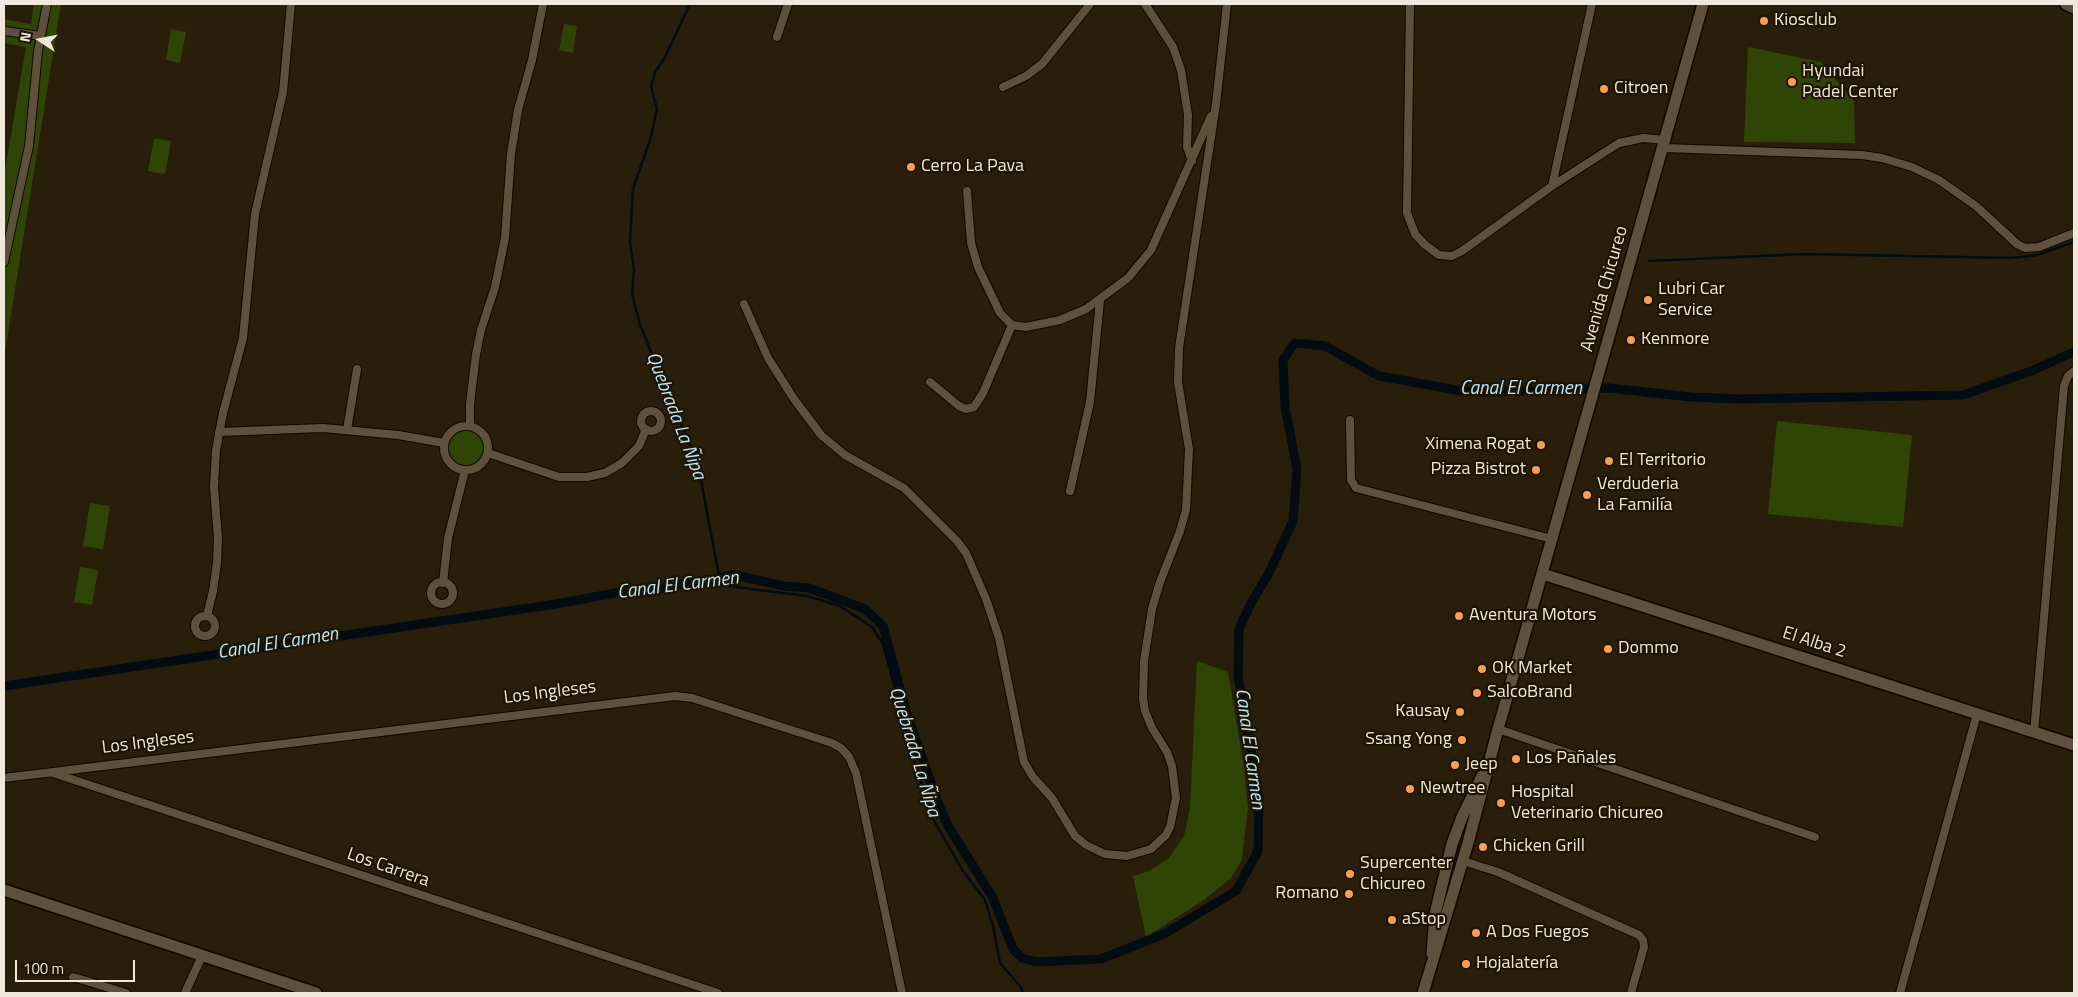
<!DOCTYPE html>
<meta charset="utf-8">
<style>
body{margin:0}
#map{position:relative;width:2078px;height:997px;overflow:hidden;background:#291e09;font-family:"Titillium Web",sans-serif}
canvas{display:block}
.frame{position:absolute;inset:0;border:5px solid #efe8db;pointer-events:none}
.north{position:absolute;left:15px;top:15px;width:50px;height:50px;-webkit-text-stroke:4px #1f1402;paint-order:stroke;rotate:281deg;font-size:14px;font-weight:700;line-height:20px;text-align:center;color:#efe8db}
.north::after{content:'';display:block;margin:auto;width:18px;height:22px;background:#efe8db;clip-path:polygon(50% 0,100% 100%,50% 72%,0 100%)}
.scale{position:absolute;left:15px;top:960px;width:120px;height:22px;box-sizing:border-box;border:2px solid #efe8db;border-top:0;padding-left:6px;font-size:15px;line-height:18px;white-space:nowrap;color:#efe8db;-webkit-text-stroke:4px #1f1402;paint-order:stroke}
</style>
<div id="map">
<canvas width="2078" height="997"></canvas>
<div class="frame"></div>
<div class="north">N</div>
<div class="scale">100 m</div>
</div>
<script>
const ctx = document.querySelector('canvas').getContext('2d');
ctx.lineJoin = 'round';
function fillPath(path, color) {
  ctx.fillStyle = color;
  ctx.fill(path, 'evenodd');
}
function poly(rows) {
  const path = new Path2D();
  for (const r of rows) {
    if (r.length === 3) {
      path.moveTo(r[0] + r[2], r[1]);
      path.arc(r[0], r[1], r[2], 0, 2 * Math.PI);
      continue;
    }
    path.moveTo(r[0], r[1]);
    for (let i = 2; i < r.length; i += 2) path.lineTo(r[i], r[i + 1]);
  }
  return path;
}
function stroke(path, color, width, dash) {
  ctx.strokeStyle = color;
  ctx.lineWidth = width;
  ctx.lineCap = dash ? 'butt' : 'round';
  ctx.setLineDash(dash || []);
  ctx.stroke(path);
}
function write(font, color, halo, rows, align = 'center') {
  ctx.font = font + ' "Titillium Web",sans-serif';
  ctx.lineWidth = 4.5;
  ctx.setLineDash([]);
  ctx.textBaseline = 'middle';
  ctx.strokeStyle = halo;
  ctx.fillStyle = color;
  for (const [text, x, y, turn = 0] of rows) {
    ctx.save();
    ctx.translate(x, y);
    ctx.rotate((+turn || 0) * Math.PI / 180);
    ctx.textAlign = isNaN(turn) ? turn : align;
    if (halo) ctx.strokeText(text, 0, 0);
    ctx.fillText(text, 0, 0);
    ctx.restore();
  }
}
fillPath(poly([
 [34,4,61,4,4,358,4,176,26,47,4,43,4,19,31,24],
 [564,24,577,26,573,53,559,50],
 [171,29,186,32,180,63,166,60],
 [1748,47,1821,62,1854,101,1855,143,1744,142],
 [154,138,171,141,165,174,148,171],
 [1777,421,1912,435,1903,527,1768,514],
 [466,448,18],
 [90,503,110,506,103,549,83,546],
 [80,567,98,570,92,605,74,602],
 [1197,661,1228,672,1244,768,1248,807,1242,859,1231,878,1204,900,1146,937,1133,876,1149,871,1168,859,1184,836,1190,808]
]), '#2f4506');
stroke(poly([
 [690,4,665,57,655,72,651,87,657,109,651,137,633,189,630,242,634,269,632,294,640,325,698,464,719,576,727,586,807,596,840,606,872,627,883,644,915,764,933,819,963,871,985,900,993,926,1000,963,1021,987,1023,993],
 [1649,261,1805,254,2012,258,2037,255,2074,242]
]), '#020c12', 2.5);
stroke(poly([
 [4,686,556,604,621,592,652,590,735,575,784,586,809,588,865,609,883,626,907,714,937,800,948,826,992,896,1013,949,1022,958,1036,962,1101,959,1164,934,1236,891,1258,851,1259,798,1238,676,1239,629,1251,603,1269,573,1293,521,1297,469,1285,407,1283,360,1295,343,1325,346,1379,376,1462,391,1486,392,1609,388,1691,397,1739,399,1963,395,2031,371,2074,352]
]), '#020c12', 9);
const street = poly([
 [1145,4,1173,47,1181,70,1188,115,1187,147,1192,161],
 [1410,4,1407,213,1415,234,1424,244,1439,255,1452,256,1462,251,1552,186,1619,143,1643,138,1666,140],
 [4,31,41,36],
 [777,37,788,4],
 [1003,87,1026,76,1042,64,1090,4],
 [1664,148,1862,155,1882,158,1912,167,1939,180,1976,206,2017,244,2025,248,2039,247,2074,233],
 [1552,186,1592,4],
 [967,191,971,243,978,267,1000,313,1012,325,1026,327,1060,320,1086,309,1128,278,1151,250,1211,116],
 [4,262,29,146,38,51,47,4],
 [744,304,768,358,794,399,821,435,845,455,904,488,957,541,966,553,986,599,999,638,1024,762,1033,777,1052,798,1075,836,1086,845,1105,854,1127,856,1151,849,1166,835,1170,827,1176,798,1172,766,1167,752,1152,728,1145,711,1143,699,1144,661,1152,609,1160,582,1180,531,1186,510,1189,449,1178,382,1179,348,1216,104,1227,4],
 [930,382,959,406,966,409,974,407,983,393,1012,325],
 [651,421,10],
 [1350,420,1351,480,1356,488,1552,539],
 [466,448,22],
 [470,426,470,404,476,354,481,330,495,287,505,238,511,154,518,110,532,60,543,4],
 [347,430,357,369],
 [219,432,323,428,398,435,444,443],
 [488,453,559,477,587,477,605,473,622,463,639,446,646,429],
 [1070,491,1090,402,1100,300],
 [442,593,11],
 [443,583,448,538,465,470],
 [207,616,213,591,217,563,218,538,214,487,216,450,223,413,243,338,255,214,283,92,291,4],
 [205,626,10],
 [1498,729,1815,837],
 [2034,733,2064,386,2068,376,2074,371],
 [53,773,718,993],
 [4,778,659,698,675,696,692,698,832,743,841,748,849,757,856,773,902,993],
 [1463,861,1498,872,1639,935,1643,940,1644,947,1631,993],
 [73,977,126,993],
 [185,993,202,956],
 [1900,993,1977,714]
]);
const secondary = poly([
 [2066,4,2074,8],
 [1543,574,2074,745],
 [4,890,316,993],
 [1432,954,1435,914,1452,844,1462,817,1482,776],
 [1423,993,1468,843,1498,729,1703,4]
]);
stroke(street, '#110700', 10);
stroke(secondary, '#110700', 14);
stroke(street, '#5e513b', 8);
stroke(secondary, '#5e513b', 11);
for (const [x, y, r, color] of [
 [1764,21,5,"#fb9e50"],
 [1792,82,5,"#fb9e50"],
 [1604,89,5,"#fb9e50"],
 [911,167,5,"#fb9e50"],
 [1648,300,5,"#fb9e50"],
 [1631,340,5,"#fb9e50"],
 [1541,445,5,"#fb9e50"],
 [1609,461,5,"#fb9e50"],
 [1536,470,5,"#fb9e50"],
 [1587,495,5,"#fb9e50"],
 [1459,616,5,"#fb9e50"],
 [1608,649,5,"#fb9e50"],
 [1482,669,5,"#fb9e50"],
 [1477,693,5,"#fb9e50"],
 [1460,712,5,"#fb9e50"],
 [1462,740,5,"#fb9e50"],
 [1516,759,5,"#fb9e50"],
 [1455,765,5,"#fb9e50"],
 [1410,789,5,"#fb9e50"],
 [1501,803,5,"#fb9e50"],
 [1483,847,5,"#fb9e50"],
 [1350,874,5,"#fb9e50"],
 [1349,894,5,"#fb9e50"],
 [1392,920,5,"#fb9e50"],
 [1476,933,5,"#fb9e50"],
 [1466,964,5,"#fb9e50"]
]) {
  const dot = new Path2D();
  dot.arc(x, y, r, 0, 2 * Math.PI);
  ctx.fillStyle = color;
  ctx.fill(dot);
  stroke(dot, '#1f1402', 2);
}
write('18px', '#efe8db', '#1f1402', [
 ["Kiosclub",1774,21],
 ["Hyundai",1802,72],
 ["Padel Center",1802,93],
 ["Citroen",1614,89],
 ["Cerro La Pava",921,167],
 ["Lubri Car",1658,290],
 ["Service",1658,311],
 ["Kenmore",1641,340],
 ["Ximena Rogat",1531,445,"right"],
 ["El Territorio",1619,461],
 ["Pizza Bistrot",1526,470,"right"],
 ["Verduderia",1597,485],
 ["La Familía",1597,506],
 ["Aventura Motors",1469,616],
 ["Dommo",1618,649],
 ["OK Market",1492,669],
 ["SalcoBrand",1487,693],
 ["Kausay",1450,712,"right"],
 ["Ssang Yong",1452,740,"right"],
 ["Los Pañales",1526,759],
 ["Jeep",1465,765],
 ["Newtree",1420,789],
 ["Hospital",1511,793],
 ["Veterinario Chicureo",1511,814],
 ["Chicken Grill",1493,847],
 ["Supercenter",1360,864],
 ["Chicureo",1360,885],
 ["Romano",1339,894,"right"],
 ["aStop",1402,920],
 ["A Dos Fuegos",1486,933],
 ["Hojalatería",1476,964]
], 'left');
write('18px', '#efe8db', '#1f1402', [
 ["Avenida Chicureo",1605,289,-74],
 ["El Alba 2",1814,643,18],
 ["Los Ingleses",550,693,-7],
 ["Los Ingleses",148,743,-7],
 ["Los Carrera",388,868,19]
]);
write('italic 19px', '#b8e6fc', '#1f1402', [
 ["Canal El Carmen",1521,389],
 ["Quebrada La Ñipa",675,416,69],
 ["Canal El Carmen",678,586,-7],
 ["Canal El Carmen",278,644,-9],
 ["Canal El Carmen",1249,749,82],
 ["Quebrada La Ñipa",914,752,73]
]);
</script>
